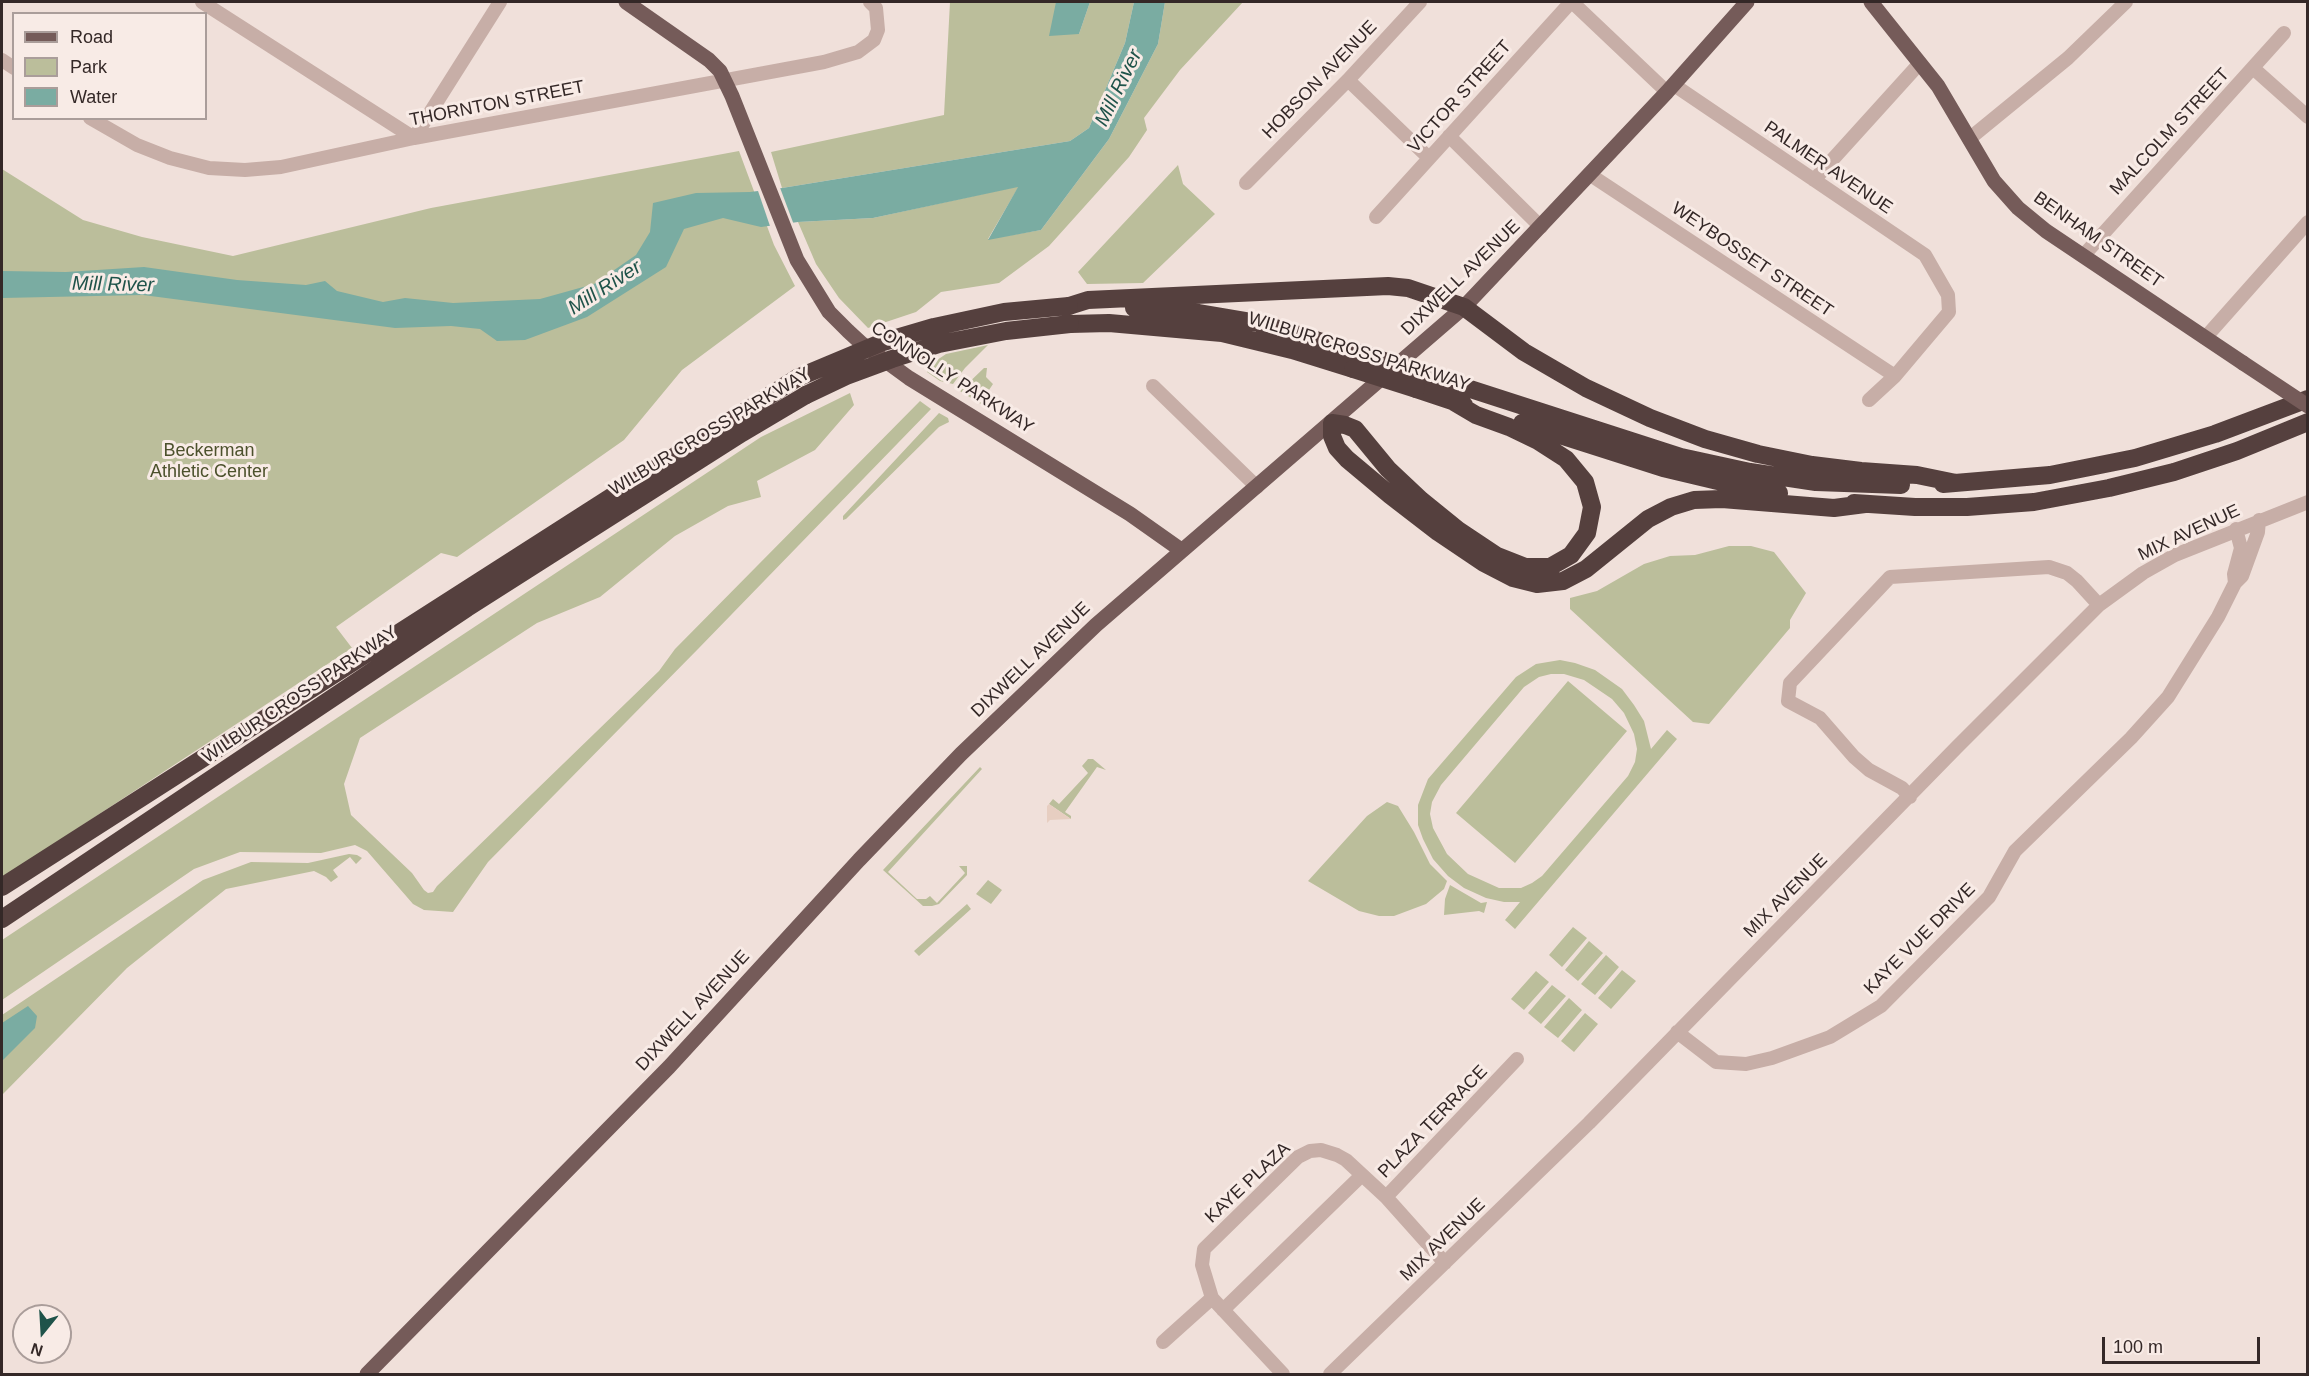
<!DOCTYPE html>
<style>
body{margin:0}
#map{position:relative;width:2309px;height:1376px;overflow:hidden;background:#f0e0da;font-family:Arial,sans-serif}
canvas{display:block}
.frame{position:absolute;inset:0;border:3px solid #342827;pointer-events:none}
.legend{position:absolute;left:12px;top:12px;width:195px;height:108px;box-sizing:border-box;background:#f8ebe6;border:2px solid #aa9d9a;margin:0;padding:8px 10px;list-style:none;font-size:18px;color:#342827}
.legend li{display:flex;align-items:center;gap:12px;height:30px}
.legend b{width:30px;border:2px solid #aa9d9a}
.north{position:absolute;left:12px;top:1304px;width:60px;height:60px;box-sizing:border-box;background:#f8ebe6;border:2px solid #aa9d9a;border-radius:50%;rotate:198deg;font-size:16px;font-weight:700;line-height:24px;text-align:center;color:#342827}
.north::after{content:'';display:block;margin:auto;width:21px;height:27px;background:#1f534a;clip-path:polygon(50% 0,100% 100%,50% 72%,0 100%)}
.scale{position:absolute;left:2102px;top:1337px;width:158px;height:27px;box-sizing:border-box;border:3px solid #342827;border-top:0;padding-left:8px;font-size:18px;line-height:21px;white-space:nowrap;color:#342827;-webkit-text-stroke:4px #f8ebe6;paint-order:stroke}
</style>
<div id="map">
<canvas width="2309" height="1376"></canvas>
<div class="frame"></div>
<ul class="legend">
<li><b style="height:8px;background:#755b59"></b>Road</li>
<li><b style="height:16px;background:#bbbe9b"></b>Park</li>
<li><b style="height:16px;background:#7aaca2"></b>Water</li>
</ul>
<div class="north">N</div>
<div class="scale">100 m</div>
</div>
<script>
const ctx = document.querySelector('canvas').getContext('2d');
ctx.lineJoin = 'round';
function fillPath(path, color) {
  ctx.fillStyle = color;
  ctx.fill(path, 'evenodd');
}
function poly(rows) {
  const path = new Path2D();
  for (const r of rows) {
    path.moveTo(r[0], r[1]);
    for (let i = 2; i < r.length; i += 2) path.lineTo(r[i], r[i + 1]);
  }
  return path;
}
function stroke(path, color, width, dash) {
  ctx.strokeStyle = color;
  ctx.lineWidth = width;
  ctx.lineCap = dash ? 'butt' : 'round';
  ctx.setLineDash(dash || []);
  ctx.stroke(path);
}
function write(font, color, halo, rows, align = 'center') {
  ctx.font = font + ' Arial,sans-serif';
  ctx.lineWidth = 6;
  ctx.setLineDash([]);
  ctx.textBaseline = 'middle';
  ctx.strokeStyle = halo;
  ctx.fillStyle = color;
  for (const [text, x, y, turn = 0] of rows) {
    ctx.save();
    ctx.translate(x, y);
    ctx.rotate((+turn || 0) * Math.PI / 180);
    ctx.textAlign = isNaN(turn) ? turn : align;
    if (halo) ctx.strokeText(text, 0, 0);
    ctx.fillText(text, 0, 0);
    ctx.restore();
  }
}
fillPath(poly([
 [950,2,1056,2,1079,34,1090,2,1134,2,1125,43,1089,128,1070,141,782,188,771,152,944,115],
 [1165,2,1243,2,1180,70,1144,118,1147,130,1129,157,1049,246,999,283,941,292,916,312,868,328,839,298,816,264,798,222,873,218,1019,186,988,239,1041,230,1109,139,1158,44],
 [739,151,774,245,795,286,682,370,624,440,457,557,441,553,336,627,352,648,2,878,2,169,83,220,142,237,233,256,431,208],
 [1178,165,1183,184,1215,214,1143,283,1087,284,1078,272],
 [988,345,965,368,953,384,940,381,927,372,931,364,946,354],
 [984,368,987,368,986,377,993,384,989,390,995,408,992,411,960,391],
 [850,393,854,405,815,450,757,481,761,497,728,506,675,536,600,597,537,623,360,738,344,784,351,815,412,873,424,890,428,893,433,892,437,886,659,671,675,649,920,401,931,409,698,649,488,862,453,912,424,910,413,904,367,851,355,845,321,853,240,852,194,869,2,1000,2,940,761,437],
 [939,413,948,418,949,422,939,427,846,519,843,520,843,516],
 [1729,546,1751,546,1774,552,1806,593,1790,620,1790,628,1709,724,1693,722,1570,609,1570,598,1597,591,1644,564,1670,556,1695,555],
 [1560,660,1575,663,1595,670,1622,689,1634,705,1644,721,1651,749,1667,730,1677,739,1515,929,1505,920,1520,902,1504,902,1486,898,1464,888,1448,876,1433,859,1423,839,1418,825,1418,805,1428,779,1516,677,1536,664],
 [1551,674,1564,674,1584,680,1612,699,1624,713,1634,734,1637,749,1635,762,1628,776,1542,876,1532,883,1521,888,1499,888,1468,874,1447,854,1433,828,1430,814,1432,802,1441,785,1524,687,1539,677],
 [1568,681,1627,731,1515,863,1456,813],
 [1088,759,1093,759,1106,770,1097,767,1065,812,1071,816,1071,819,1049,804,1053,799,1059,804,1088,773,1082,766],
 [980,767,982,769,888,872,917,899,926,899,930,896,937,903,965,873,959,866,967,866,967,875,939,904,932,906,923,906,883,870],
 [1387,802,1398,806,1414,832,1430,864,1447,881,1444,889,1426,904,1394,916,1379,916,1359,911,1308,881,1367,816],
 [349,854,357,855,362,858,356,864,350,857,333,870,338,877,331,882,326,877,314,871,226,889,127,968,2,1095,2,1015,203,880,251,862,308,863],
 [988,880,1002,890,991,904,976,894],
 [1450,885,1481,903,1487,902,1484,913,1479,911,1444,915,1445,899],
 [967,904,971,909,919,956,914,951],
 [1573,927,1587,938,1562,967,1549,955],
 [1589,941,1603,953,1578,981,1565,970],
 [1606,955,1619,967,1595,995,1581,984],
 [1622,970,1636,981,1611,1009,1598,998],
 [1536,971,1549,982,1524,1010,1511,999],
 [1552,985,1566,996,1541,1024,1528,1013],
 [1569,998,1582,1010,1558,1038,1544,1027],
 [1585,1013,1598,1024,1574,1052,1561,1041]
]), '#bbbe9b');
fillPath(poly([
 [1049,804,1071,819,1050,820,1047,823,1047,806]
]), '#e7cec1');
fillPath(poly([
 [1056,2,1090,2,1079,34,1049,36],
 [1134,2,1165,2,1158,44,1109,139,1041,230,988,240,1018,187,873,218,798,222,761,227,723,218,684,229,666,267,587,317,525,340,497,341,480,329,451,326,395,328,143,295,2,298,2,271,66,272,144,267,237,280,306,285,325,281,337,291,383,302,405,298,453,303,540,299,594,284,636,255,650,232,653,203,696,193,750,192,782,188,1070,141,1089,128,1125,43],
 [28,1006,37,1016,35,1028,2,1061,2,1023]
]), '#7aaca2');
fillPath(poly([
 [779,185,794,225,771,229,757,188]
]), '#f0e0da');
stroke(poly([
 [202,2,414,138,500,2],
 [1572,2,1667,92],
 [2,60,14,68],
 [2253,68,2308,117],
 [1348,80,1429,158],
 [1674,85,1925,255,1948,295,1949,312,1895,376,1869,400],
 [90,118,137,145,170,158,209,168,245,170,281,167,414,138,824,62,858,52,874,40,878,30,876,8,870,2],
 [1449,136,1541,227],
 [1969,139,2068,58,2126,2],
 [1589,174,1895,376],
 [1814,180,1920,63],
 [1246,183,1348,80,1420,2],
 [1376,217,1571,2],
 [2083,256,2284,33],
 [2205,338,2308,222],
 [1153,386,1257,487],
 [2236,529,2241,548,2234,574,2235,583,2242,576,2258,532,2259,520],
 [1910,797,1902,788,1869,770,1854,757,1820,718,1788,701,1790,683,1890,577,2049,567,2067,573,2077,581,2099,605],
 [1677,1032,1716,1062,1746,1064,1772,1058,1830,1037,1881,1006,1989,897,2015,851,2131,738,2168,697,2218,617,2235,583],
 [1445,1263,1386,1197,1517,1059],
 [1212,1298,1202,1265,1204,1249,1298,1157,1310,1151,1321,1150,1337,1155,1346,1160,1386,1197],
 [1223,1310,1362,1175],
 [1163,1342,1212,1298,1283,1374],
 [1330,1374,1589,1123,1956,748,2099,605,2143,573,2175,555,2308,502]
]), '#c7aea7', 14);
stroke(poly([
 [626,2,709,60,720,71,732,96,797,260,829,312,848,331,861,343,909,378,1130,514,1181,550],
 [1871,2,1938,86,1994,181,2018,208,2046,231,2243,363],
 [367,1374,669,1067,859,860,961,754,1096,625,1464,307,1667,92,1747,2]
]), '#755b59', 15);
stroke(poly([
 [1069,306,1088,300,1388,286,1408,288,1464,307,1524,352,1586,388,1650,418,1705,439,1758,454,1812,465,1861,471,1917,475,1956,483],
 [1134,308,1199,313,1258,323,1369,356],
 [1070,324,1109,323,1222,333,1292,350,1353,369],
 [1430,376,1681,457,1750,472,1816,482,1901,485],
 [1416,389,1464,405],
 [1454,402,1476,415,1509,427,1538,441,1566,459,1585,482,1592,507,1587,533,1571,555,1550,567,1525,567,1497,556,1458,530,1421,500,1388,469,1355,429,1345,425,1332,423,1332,436,1337,448,1347,459,1390,495,1438,532,1484,563,1513,578,1537,584,1563,581,1586,569,1648,519,1671,507,1694,500,1722,499,1834,508,1865,504],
 [1522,423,1663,468,1743,487,1779,493],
 [1943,484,2050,475,2135,458,2215,434,2308,399],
 [1854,503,1915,507,1967,507,2034,502,2109,488,2174,472,2237,451,2308,422],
 [2,887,797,378],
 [2,919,467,608,742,433,806,395]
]), '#55403e', 18);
stroke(poly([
 [2243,363,2308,406]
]), '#755b59', 15);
stroke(poly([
 [1369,356,1430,376],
 [1353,369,1416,389],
 [797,378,883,342,934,327,1004,312,1069,306],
 [806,395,846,376,892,359,939,344,1006,331,1070,324]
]), '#55403e', 18);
write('18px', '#342827', '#f8ebe6', [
 ["HOBSON AVENUE",1320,80,-46],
 ["VICTOR STREET",1460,97,-48],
 ["THORNTON STREET",497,104,-11],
 ["MALCOLM STREET",2170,132,-47],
 ["PALMER AVENUE",1828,168,34],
 ["BENHAM STREET",2098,240,35],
 ["WEYBOSSET STREET",1752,260,34],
 ["DIXWELL AVENUE",1461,278,-44],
 ["WILBUR CROSS PARKWAY",1359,352,17],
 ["CONNOLLY PARKWAY",952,378,33],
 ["WILBUR CROSS PARKWAY",710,432,-31],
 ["MIX AVENUE",2189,533,-25],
 ["DIXWELL AVENUE",1031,660,-44],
 ["WILBUR CROSS PARKWAY",300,695,-34],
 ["MIX AVENUE",1786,896,-45],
 ["KAYE VUE DRIVE",1920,939,-45],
 ["DIXWELL AVENUE",693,1011,-47],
 ["PLAZA TERRACE",1433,1122,-46],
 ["KAYE PLAZA",1248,1183,-43],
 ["MIX AVENUE",1443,1240,-44]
]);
write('18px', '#4c512c', '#f8ebe6', [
 ["Beckerman",209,451],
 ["Athletic Center",209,472]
]);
write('italic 20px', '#1f534a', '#f8ebe6', [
 ["Mill River",1119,88,-64],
 ["Mill River",113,285,1],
 ["Mill River",605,288,-33]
]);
</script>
